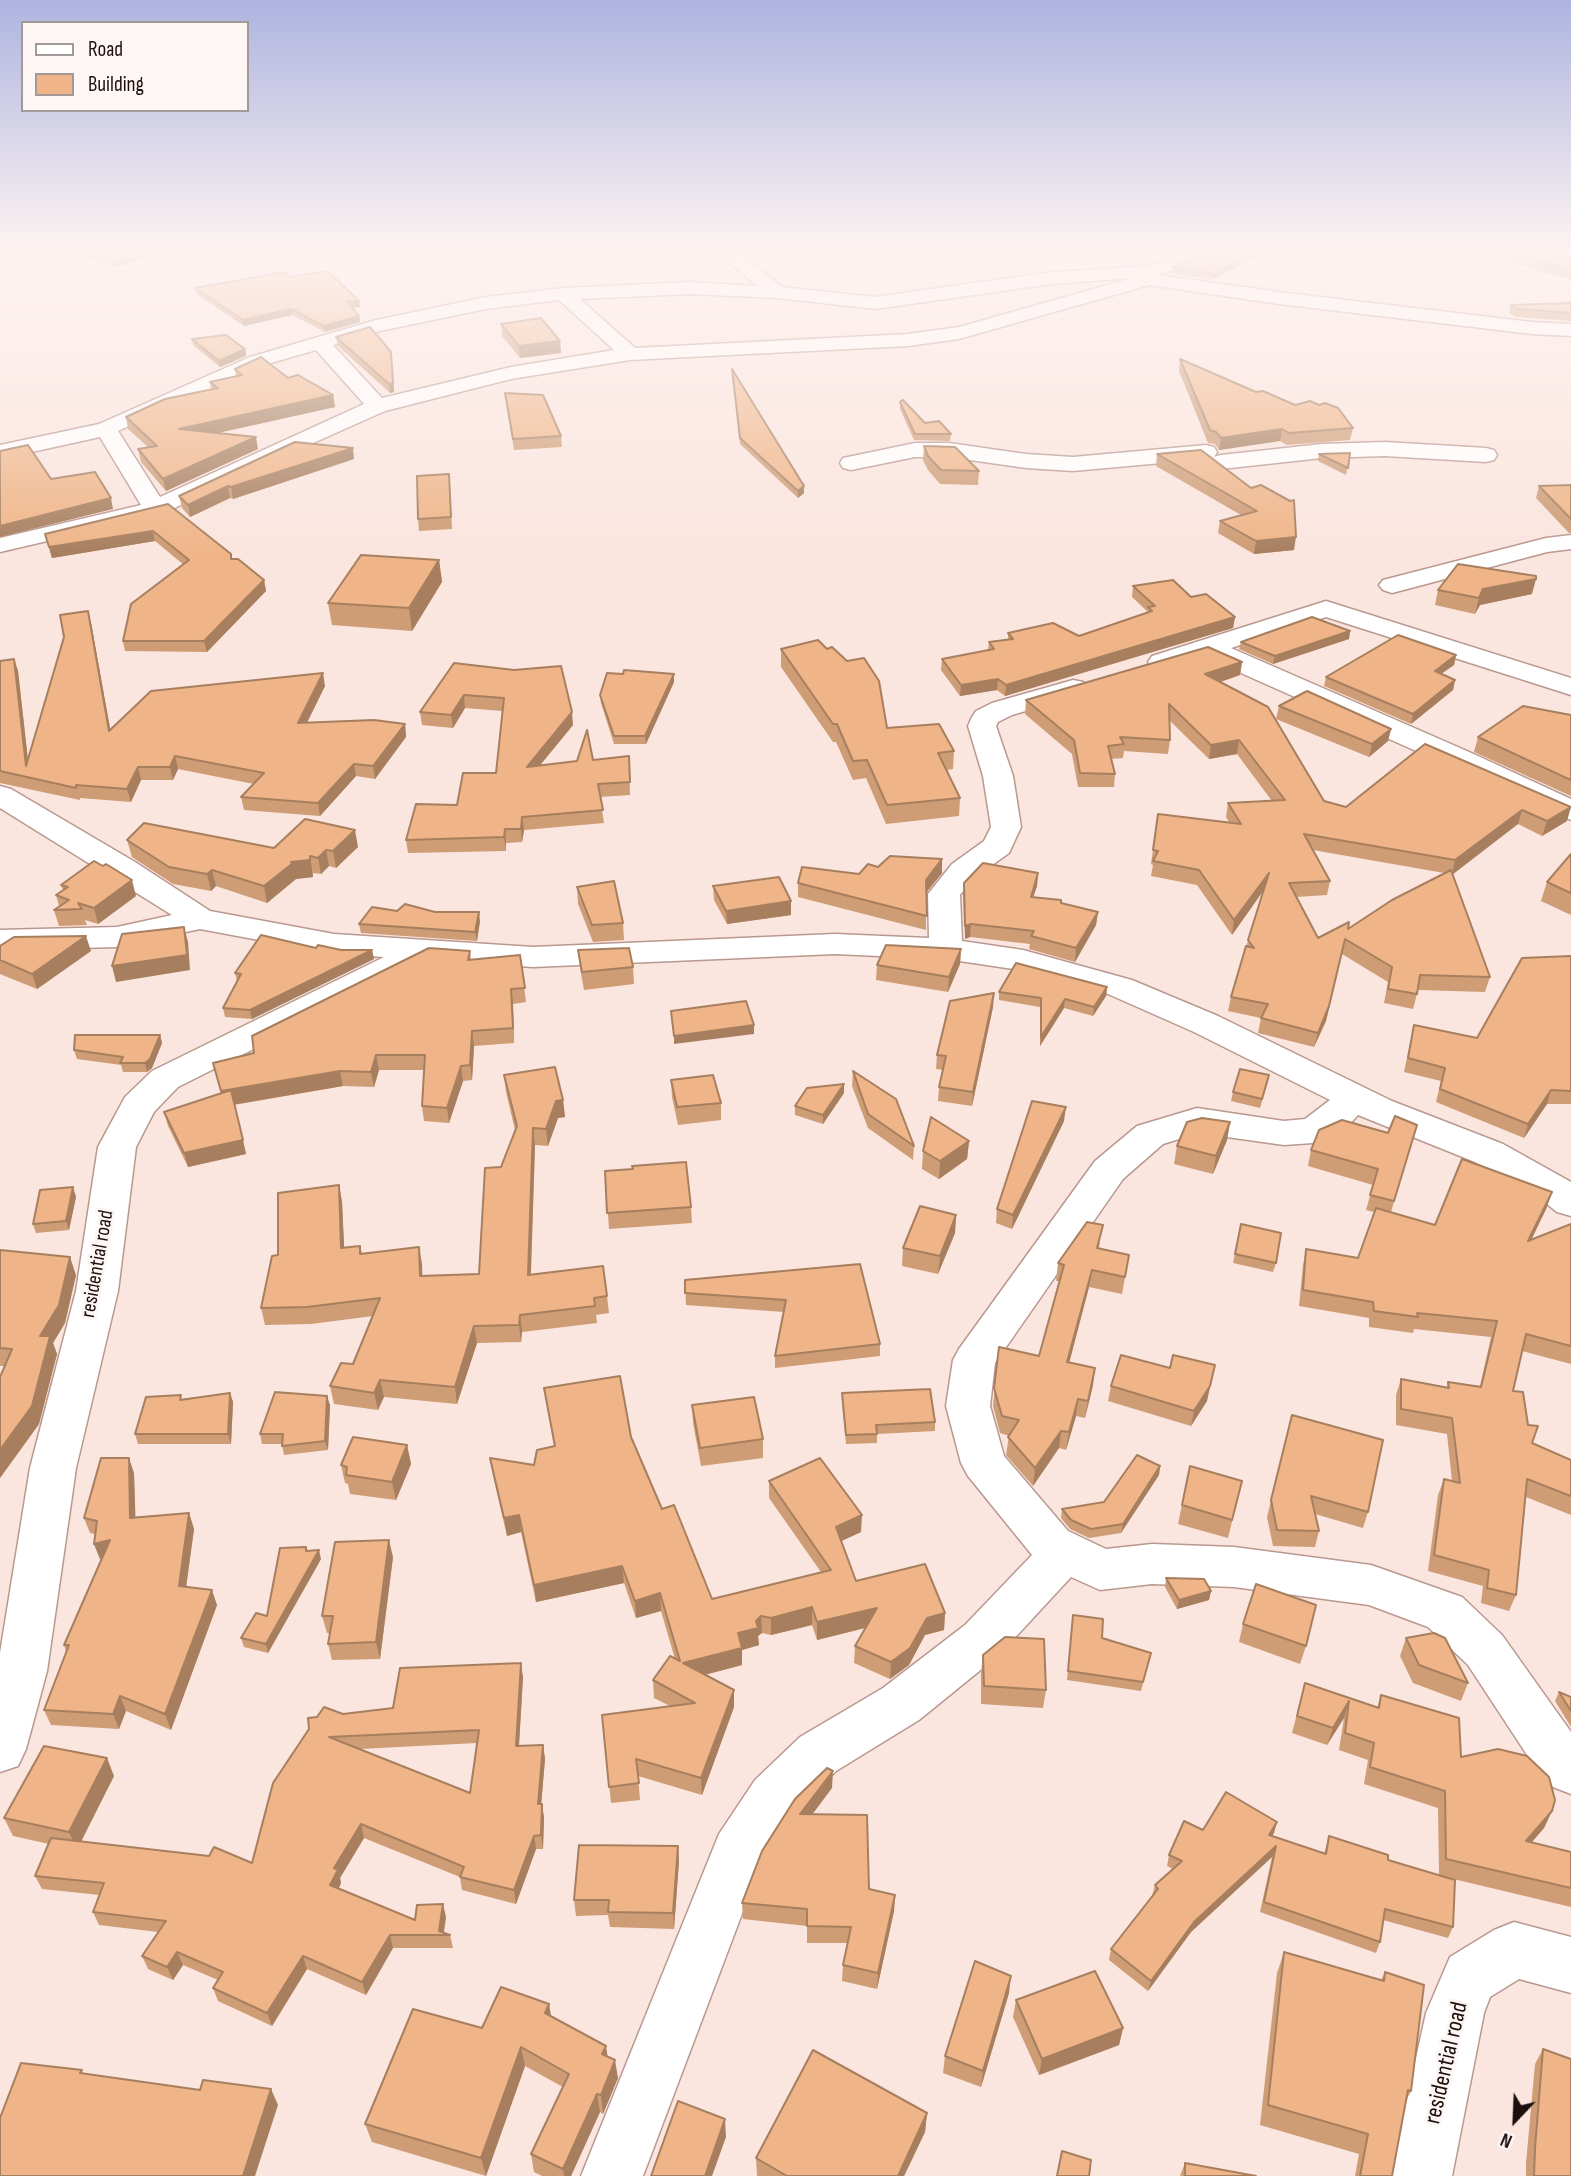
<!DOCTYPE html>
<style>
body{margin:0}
#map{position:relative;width:1571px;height:2176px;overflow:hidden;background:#fbe5df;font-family:"Sofia Sans Condensed",sans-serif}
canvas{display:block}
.legend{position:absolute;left:21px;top:21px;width:228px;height:91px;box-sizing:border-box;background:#fdf6f4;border:2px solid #a39a98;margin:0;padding:9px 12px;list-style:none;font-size:21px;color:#1c100d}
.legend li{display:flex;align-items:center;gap:14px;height:35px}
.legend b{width:35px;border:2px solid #a39a98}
.north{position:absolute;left:1480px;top:2085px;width:70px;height:70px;-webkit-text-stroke:5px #fdf6f4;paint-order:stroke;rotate:203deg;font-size:19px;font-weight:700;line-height:28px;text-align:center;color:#1c100d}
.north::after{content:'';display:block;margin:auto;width:24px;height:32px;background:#1c100d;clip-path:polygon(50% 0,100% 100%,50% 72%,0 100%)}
</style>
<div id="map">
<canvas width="1571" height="2176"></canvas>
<ul class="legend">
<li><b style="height:9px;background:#fff"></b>Road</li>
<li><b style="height:19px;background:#efb588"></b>Building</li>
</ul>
<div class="north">N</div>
</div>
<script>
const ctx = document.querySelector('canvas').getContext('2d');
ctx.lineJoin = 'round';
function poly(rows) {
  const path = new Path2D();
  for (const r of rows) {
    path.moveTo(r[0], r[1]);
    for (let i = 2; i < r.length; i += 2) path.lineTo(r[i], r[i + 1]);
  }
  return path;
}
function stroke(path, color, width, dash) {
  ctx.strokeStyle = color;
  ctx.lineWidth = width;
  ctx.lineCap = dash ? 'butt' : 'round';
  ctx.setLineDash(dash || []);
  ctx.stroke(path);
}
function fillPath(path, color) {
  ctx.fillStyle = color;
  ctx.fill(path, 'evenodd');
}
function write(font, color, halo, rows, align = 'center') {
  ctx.font = font + ' "Sofia Sans Condensed",sans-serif';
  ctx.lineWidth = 6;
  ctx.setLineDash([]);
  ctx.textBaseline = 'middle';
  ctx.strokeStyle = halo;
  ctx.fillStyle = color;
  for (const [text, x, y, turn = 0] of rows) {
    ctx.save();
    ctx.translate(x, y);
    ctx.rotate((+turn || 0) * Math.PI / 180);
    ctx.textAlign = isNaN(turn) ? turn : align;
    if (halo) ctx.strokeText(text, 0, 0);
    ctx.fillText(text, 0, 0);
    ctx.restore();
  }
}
const minor = poly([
 [715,250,735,250,782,287,875,297,1052,272,1148,266,1189,250,1215,250,1212,254,1158,275,1279,292,1532,322,1571,324,1571,336,1532,334,1279,304,1149,285,959,339,908,346,630,360,511,379,385,411,226,482,163,514,0,552,0,538,141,505,100,437,0,459,0,445,99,424,250,357,376,320,486,297,563,288,689,282,757,286,715,250],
 [1132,278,959,327,908,334,635,348,580,299,689,294,777,298,875,309,1052,284,1132,278],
 [559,300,614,350,511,367,382,398,333,345,380,331,486,309,559,300],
 [316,350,364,404,160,497,118,431,264,365,316,350],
 [1385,442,1486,448,1494,450,1497,455,1494,460,1486,462,1385,456,1322,458,1221,469,1213,467,1210,462,1213,457,1221,455,1322,444,1385,442],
 [915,443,949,443,1026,454,1073,457,1206,445,1214,447,1217,452,1214,457,1206,459,1073,471,1026,468,949,457,915,457,851,470,843,468,840,463,843,458,915,443],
 [1571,535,1571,549,1547,552,1392,593,1383,590,1379,585,1383,580,1546,538,1571,535],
 [1326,601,1571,678,1571,695,1326,617,1231,648,1467,751,1571,799,1571,820,1205,657,1162,670,1152,668,1148,662,1152,656,1326,601],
 [1073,680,1083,682,1087,688,1083,694,1012,715,998,722,996,726,1013,776,1021,827,1009,853,974,878,960,895,962,941,1023,950,1132,980,1218,1016,1392,1101,1503,1144,1571,1182,1571,1216,1557,1212,1532,1192,1475,1162,1358,1115,1346,1128,1326,1140,1313,1143,1284,1145,1198,1133,1163,1144,1123,1179,995,1363,990,1406,1004,1456,1068,1531,1106,1549,1152,1544,1234,1547,1371,1565,1462,1597,1502,1635,1571,1732,1571,1794,1553,1787,1533,1764,1468,1665,1428,1627,1369,1605,1234,1587,1152,1584,1100,1590,1071,1577,999,1655,919,1720,836,1771,793,1814,760,1866,643,2176,581,2176,719,1834,755,1780,800,1737,883,1688,965,1625,1032,1555,968,1476,961,1463,946,1406,953,1360,959,1349,1095,1161,1137,1126,1197,1108,1284,1121,1305,1119,1330,1100,1194,1032,1108,994,1020,970,946,959,835,954,533,967,431,960,178,1087,154,1112,136,1147,118,1291,76,1468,47,1671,26,1749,18,1766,0,1772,0,1653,30,1468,76,1291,98,1147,125,1097,152,1071,384,957,334,954,200,929,117,947,0,950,0,930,117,927,172,915,0,808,0,786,11,789,135,862,210,911,334,934,533,947,835,934,929,938,928,894,952,864,984,841,991,827,983,776,968,726,972,717,976,711,992,703,1073,680],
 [1514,1922,1571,1937,1571,1993,1519,1979,1490,1997,1484,2013,1452,2176,1390,2176,1426,2013,1450,1957,1494,1930,1514,1922]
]);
stroke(minor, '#b9988f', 3);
fillPath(minor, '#fff');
fillPath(poly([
 [51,250,158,250,158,253,117,267],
 [1214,250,1267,250,1267,252,1211,280,1171,273,1172,267],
 [1487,250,1571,250,1571,279,1543,272,1512,261,1513,256],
 [290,277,359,301,360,307,352,307,359,316,360,322,325,332,292,315,244,326,196,294,195,288],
 [1571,303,1571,321,1516,317,1509,313,1511,305],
 [501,324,560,341,561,353,520,358,502,336],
 [336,337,391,352,394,392,390,393,338,346],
 [192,339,245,349,246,356,220,367,193,345],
 [1180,359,1256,392,1353,428,1350,440,1287,445,1280,441,1219,450,1215,444,1208,443,1179,371],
 [235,369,288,378,333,395,335,407,218,433,258,449,166,491,141,462,138,449,148,447,128,429,126,417,211,390,210,382,236,376],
 [732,369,804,486,804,493,798,498,740,444],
 [505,393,561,436,562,447,514,450],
 [900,402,925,423,951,434,950,441,914,440,900,409],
 [924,446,979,471,978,485,940,484,928,470,923,460],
 [1201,450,1294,550,1254,554,1218,533,1220,521,1241,515,1156,466,1157,454],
 [1350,453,1346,475,1318,461,1319,454],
 [354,459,233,499,230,498,190,517,182,508,179,496],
 [450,485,452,529,419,531,418,519],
 [1571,485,1571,533,1569,533,1536,498,1539,486],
 [168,504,231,554,232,559,264,580,266,591,207,652,125,651,123,641,184,565,155,541,52,558,45,534],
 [439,560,442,582,412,631,332,625,328,603],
 [1133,586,1191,597,1235,617,1233,628,1005,696,997,690,960,696,941,670,942,659,988,650,989,642,1008,639,1008,633,1079,636,1148,612,1132,597],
 [1438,590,1532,594,1480,605,1475,614,1435,605],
 [91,623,110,730,325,686,307,722,405,724,406,737,375,779,356,776,320,816,244,810,241,797,254,784,178,769,173,780,141,780,131,802,80,798,80,800,0,783,0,661,14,659,18,671,28,760],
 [1350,631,1349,639,1273,664,1239,649,1241,642],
 [781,649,887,728,954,751,953,769,947,770,960,798,959,816,886,824,866,778,853,780,836,742,833,742,781,667],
 [1456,655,1454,665,1441,674,1455,680,1453,690,1411,724,1324,686,1326,677],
 [1242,662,1240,675,1220,682,1324,801,1346,807,1425,744,1567,821,1542,836,1518,824,1452,874,1490,977,1485,992,1418,990,1413,1009,1384,1003,1388,982,1342,954,1326,1021,1314,1047,1258,1033,1261,1018,1228,1011,1231,997,1263,891,1232,935,1197,885,1151,876,1153,865,1151,864,1158,814,1229,822,1226,817,1228,803,1272,801,1237,754,1209,759,1169,720,1170,740,1168,754,1124,751,1123,758,1111,759,1115,774,1114,787,1078,787,1072,754,1025,714,1026,700],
 [1313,850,1444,873,1348,929,1318,938,1296,897,1327,895,1330,881],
 [454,663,573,725,540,765,629,756,630,795,600,797,604,823,524,830,522,842,506,843,506,851,408,853,406,840,457,805,496,773,502,711,465,708,453,728,422,725,420,712],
 [674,682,646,744,614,744,601,703,600,695],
 [1279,706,1391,729,1388,741,1369,757,1276,719],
 [1571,715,1571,796,1474,752,1478,737],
 [127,840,274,848,358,847,336,868,329,866,321,874,313,873,313,877,296,879,267,903,216,886,211,891,173,884,132,857],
 [1571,854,1571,915,1541,901,1547,882],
 [942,859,942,873,926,893,926,930,798,897,798,883,859,874,878,867],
 [1038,873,1037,886,1033,897,1098,912,1096,925,1075,962,1029,949,1030,944,970,937,965,939,963,896,964,883],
 [61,885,136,896,98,924,85,920,87,925,59,926,54,910,59,906,56,895,63,890],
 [713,886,791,901,791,915,727,924,714,900],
 [577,887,623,923,624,940,593,942,578,904],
 [397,911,480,921,477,941,361,933,359,924],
 [0,946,91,951,37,989,0,974],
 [316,948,372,950,374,959,252,1019,225,1017,223,1008,237,981,235,973],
 [961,949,960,964,948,992,876,980,877,965],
 [578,950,633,967,634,984,584,990,580,968],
 [470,951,471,960,520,955,526,1002,513,1004,514,1043,474,1046,472,1080,463,1081,449,1123,424,1121,422,1106,424,1070,379,1070,374,1087,343,1086,234,1105,246,1154,188,1167,168,1126,164,1112,221,1093,213,1063,254,1053],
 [1571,956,1571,1104,1547,1104,1524,1138,1436,1102,1441,1081,1404,1072,1414,1025,1477,1038],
 [1107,987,1106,996,1093,1016,1064,1008,1040,1046,1040,1007,999,1000,999,992],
 [993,1007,972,1106,938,1101,939,1087,943,1070,936,1069,937,1055],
 [160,1035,162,1043,152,1068,147,1072,123,1072,121,1065,77,1059,74,1050],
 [853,1071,914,1146,913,1160,868,1128,852,1086],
 [504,1075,563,1100,565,1117,558,1118,548,1146,535,1145,531,1275,607,1296,609,1313,596,1315,597,1323,522,1332,521,1342,477,1343,457,1404,384,1397,378,1410,334,1404,330,1386,353,1364,373,1316,311,1324,265,1325,261,1308,339,1185,342,1202,344,1248,360,1246,362,1253,422,1264,422,1276,479,1274,501,1167,515,1130,506,1092],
 [671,1080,721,1103,721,1120,678,1125,672,1097],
 [844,1084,844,1093,823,1124,795,1115,795,1106],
 [1267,1084,1260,1108,1231,1101,1233,1092],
 [1064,1121,1012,1229,996,1223,997,1209],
 [1230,1122,1227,1140,1213,1174,1174,1164,1177,1146],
 [1417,1125,1391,1212,1435,1225,1547,1207,1531,1240,1571,1224,1571,1364,1522,1351,1513,1391,1528,1425,1532,1443,1571,1460,1571,1515,1526,1497,1516,1595,1509,1611,1481,1603,1483,1586,1428,1571,1438,1495,1444,1479,1452,1481,1447,1434,1396,1425,1396,1395,1401,1379,1447,1387,1448,1382,1480,1386,1491,1337,1414,1329,1413,1333,1369,1327,1369,1318,1299,1306,1303,1265,1306,1249,1358,1258,1374,1212,1366,1210,1373,1185,1308,1166,1311,1150,1388,1133],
 [969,1141,967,1159,939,1179,922,1169,923,1151],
 [605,1171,691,1207,692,1223,609,1229],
 [76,1197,69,1230,36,1233,33,1224],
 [956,1215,955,1233,938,1274,902,1266,903,1248],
 [1241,1224,1276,1263,1273,1272,1233,1263],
 [1100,1242,1099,1248,1129,1255,1122,1294,1089,1287,1069,1362,1093,1385,1085,1418,1076,1416,1066,1450,1059,1448,1033,1486,1006,1455,1009,1436,1000,1433,993,1406,999,1347,1039,1356,1059,1281,1056,1281,1058,1263],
 [0,1250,76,1275,65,1323,53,1343,57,1354,39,1424,0,1478,0,1377,5,1366,0,1366],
 [860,1264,880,1344,880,1356,775,1368,775,1356,784,1312,686,1305,685,1280],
 [1111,1386,1207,1401,1191,1426,1108,1401],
 [544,1388,631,1437,662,1509,712,1599,821,1572,769,1498,769,1481,861,1532,841,1541,856,1581,945,1613,944,1630,925,1635,909,1665,890,1679,854,1663,855,1646,866,1628,817,1640,812,1625,771,1635,762,1633,758,1636,759,1645,742,1650,742,1665,705,1675,734,1707,702,1795,638,1776,640,1800,611,1803,602,1715,670,1706,654,1698,653,1680,675,1659,661,1611,636,1618,624,1583,536,1602,521,1532,507,1536,493,1476,490,1458,534,1465,554,1446],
 [230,1393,233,1402,231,1444,138,1444,135,1434,182,1399],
 [842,1393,935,1422,935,1431,877,1434,877,1443,846,1444,842,1402],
 [330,1405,328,1450,284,1455,282,1444,262,1444,260,1434],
 [692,1405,763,1439,763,1458,701,1466,693,1423],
 [1292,1415,1368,1512,1363,1528,1315,1514,1319,1531,1315,1547,1273,1546,1267,1517],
 [407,1445,411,1464,396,1500,350,1494,348,1484,345,1483,341,1465],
 [1160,1466,1159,1475,1121,1533,1089,1538,1070,1529,1061,1518,1062,1509,1104,1502],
 [1190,1466,1242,1481,1228,1538,1178,1524],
 [134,1473,135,1517,189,1513,194,1529,186,1587,217,1605,171,1730,126,1711,119,1729,51,1725,44,1710,66,1652,64,1645,102,1559,100,1559,94,1544,95,1534,90,1533,84,1518],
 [307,1550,321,1559,268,1653,244,1647,241,1638,267,1616],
 [393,1557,380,1659,332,1660,328,1644,330,1633,327,1633,322,1616],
 [1166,1578,1211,1591,1209,1600,1177,1609,1165,1587],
 [1073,1615,1102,1638,1151,1653,1141,1691,1067,1680],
 [1243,1624,1306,1646,1300,1664,1239,1642],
 [1406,1638,1468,1683,1461,1701,1413,1683,1400,1656],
 [983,1655,1046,1690,1043,1708,981,1704,981,1673],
 [523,1677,519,1746,543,1745,545,1759,541,1804,544,1817,543,1849,536,1849,516,1904,462,1890,460,1877,364,1838,340,1878,341,1883,339,1888,415,1920,446,1917,444,1933,450,1935,453,1948,393,1948,366,1995,307,1969,272,2026,218,2001,213,1988,218,1980,183,1965,173,1980,148,1969,142,1956,158,1932,99,1925,93,1912,100,1895,42,1889,35,1876,49,1844,13,1836,4,1818,114,1776,81,1842,252,1863,343,1714,393,1708],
 [477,1743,470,1793,360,1749],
 [1305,1683,1377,1708,1381,1695,1461,1757,1552,1811,1544,1828,1531,1843,1571,1852,1571,1907,1445,1877,1453,1927,1448,1938,1383,1920,1380,1942,1376,1953,1260,1912,1272,1857,1191,1932,1148,1991,1109,1960,1111,1949,1152,1896,1155,1885,1173,1869,1167,1866,1169,1855,1203,1830,1277,1822,1272,1836,1324,1854,1329,1836,1388,1860,1439,1875,1438,1808,1364,1784,1368,1760,1339,1750,1344,1718,1327,1745,1292,1733],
 [1559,1692,1571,1697,1571,1727,1555,1701],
 [832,1788,812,1814,869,1889,895,1895,894,1911,877,1989,842,1981,843,1965,848,1943,807,1943,807,1926,743,1919,742,1903],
 [678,1846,679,1861,674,1929,610,1927,608,1915,576,1916,574,1900],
 [1284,1952,1381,1980,1385,1972,1411,2091,1405,2103,1392,2176,1355,2176,1359,2154,1260,2125,1277,1973],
 [1009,1993,981,2087,943,2073,945,2056],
 [1016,2000,1123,2028,1119,2045,1039,2075,1013,2017],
 [549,2004,551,2016,608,2057,618,2078,603,2114,600,2112,571,2176,542,2176,534,2172,531,2154,563,2087,525,2066,486,2176,372,2142,365,2124,482,2028],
 [1543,2049,1571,2176,1526,2176,1526,2163,1535,2064],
 [927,2113,925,2132,904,2176,757,2176,756,2158],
 [1185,2163,1256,2176,1180,2176]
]), '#ce9c75');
fillPath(poly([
 [148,250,158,250,158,253,117,267,116,261],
 [1259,250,1267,250,1267,252,1211,280,1212,274],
 [347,301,359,301,360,307,348,308],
 [291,309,292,315,244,326,243,320],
 [359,316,360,322,325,332,324,326],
 [560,341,561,353,520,358,519,346],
 [245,349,246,356,220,367,219,361],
 [391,352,394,392,390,393,389,384],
 [333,395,335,407,181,441,179,429],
 [1282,429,1280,441,1219,450,1221,438],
 [256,437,258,449,166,491,163,479],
 [353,448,354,459,233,499,231,487],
 [228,486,230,498,190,517,188,505],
 [804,486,804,493,798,498,798,491],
 [111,498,113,509,0,537,0,526],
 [153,531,155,541,52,558,49,547],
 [1296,537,1294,550,1254,554,1256,541],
 [439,560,442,582,412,631,409,608],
 [1536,579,1532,594,1480,605,1475,614,1479,598,1483,589],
 [264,580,266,591,207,652,204,641],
 [88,611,91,623,113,744,109,731],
 [1235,617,1233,628,1005,696,1006,685],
 [1350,631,1349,639,1273,664,1275,656],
 [1456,655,1454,665,1432,680,1435,671],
 [14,659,18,671,30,779,26,766],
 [1242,662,1240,675,1203,688,1205,674],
 [323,673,325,686,301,735,298,723],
 [674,674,674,682,646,744,645,736],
 [998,679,997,690,960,696,961,685],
 [1455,680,1453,690,1411,724,1413,714],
 [464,695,465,708,453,728,451,715],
 [572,712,573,725,528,780,527,767],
 [405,724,406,737,375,779,373,766],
 [1391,729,1388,741,1369,757,1372,744],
 [1239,740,1237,754,1209,759,1211,745],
 [175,756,178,769,173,780,170,767],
 [354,764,356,776,320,816,318,803],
 [138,767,141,780,131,802,127,789],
 [1571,807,1567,821,1542,836,1547,821],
 [1522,810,1518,824,1452,875,1455,860],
 [522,817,524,830,522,842,521,829],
 [505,829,506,843,506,851,504,837],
 [355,830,358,847,336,868,333,851],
 [326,850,329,866,321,874,318,858],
 [310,856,313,877,296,879,267,903,264,886,291,862],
 [942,859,942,873,925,894,926,880],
 [212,870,216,886,211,891,207,874],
 [1038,873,1037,886,1029,910,1031,897],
 [1269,873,1266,887,1232,935,1234,920],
 [132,880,136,896,98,924,94,908],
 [791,901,791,915,727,924,726,911],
 [479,912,480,921,477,941,475,932],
 [1098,912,1096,925,1075,962,1076,948],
 [971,924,970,937,965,939,965,926],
 [184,927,188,942,190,970,116,982,112,966],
 [86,936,91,951,37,989,32,974],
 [1345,939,1326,1021,1314,1047,1318,1033],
 [961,949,960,964,948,992,949,977],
 [372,950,374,959,252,1019,250,1010],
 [1107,987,1106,996,1093,1016,1094,1007],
 [511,989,513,1004,514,1043,513,1028],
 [994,993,993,1007,972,1106,973,1092],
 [1065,999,1064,1008,1040,1046,1041,1037],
 [754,1025,754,1034,674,1044,674,1036],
 [472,1031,474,1046,472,1080,470,1065],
 [160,1035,162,1043,152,1068,147,1072,145,1063],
 [376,1055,379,1070,374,1087,371,1072],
 [461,1066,463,1081,449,1123,447,1108],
 [340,1071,343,1086,225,1106,221,1091],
 [844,1084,844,1093,823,1124,823,1115],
 [1551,1090,1547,1104,1524,1138,1528,1124],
 [563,1100,565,1117,558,1118,548,1146,546,1129,556,1101],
 [1066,1107,1064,1121,1012,1229,1013,1215],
 [1230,1122,1227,1140,1213,1174,1216,1156],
 [533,1128,535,1145,530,1293,528,1275],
 [243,1140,246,1154,188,1167,184,1153],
 [969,1141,967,1159,939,1179,940,1161],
 [339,1185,342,1202,345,1265,341,1248],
 [73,1187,76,1197,69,1230,66,1221],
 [1552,1192,1547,1207,1523,1257,1528,1241],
 [956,1215,955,1233,938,1274,940,1256],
 [419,1247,422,1264,423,1293,420,1276],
 [70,1257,76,1275,65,1323,53,1343,57,1354,39,1424,0,1478,0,1450,40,1336],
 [1092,1270,1089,1287,1065,1379,1067,1362],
 [520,1315,522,1332,521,1342,519,1325],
 [474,1326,477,1343,457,1404,455,1387],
 [1215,1365,1207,1401,1191,1426,1194,1411],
 [1095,1368,1093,1385,1085,1418,1088,1401],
 [380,1380,384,1397,378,1410,374,1393],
 [230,1393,233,1402,231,1444,228,1434],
 [327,1396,330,1405,328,1450,325,1441],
 [1078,1399,1076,1416,1066,1450,1069,1432],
 [1061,1431,1059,1448,1033,1486,1035,1468],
 [407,1445,411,1464,396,1500,392,1482],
 [129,1458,134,1473,136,1533,130,1518],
 [1160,1466,1159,1475,1121,1533,1123,1524],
 [189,1513,194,1529,184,1602,179,1586],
 [519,1515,521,1532,507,1536,504,1518],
 [862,1515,861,1532,835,1544,836,1527],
 [110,1540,116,1556,100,1559,94,1544],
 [389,1540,393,1557,380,1659,376,1642],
 [319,1550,321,1559,268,1653,266,1644],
 [622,1566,624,1583,536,1602,534,1585],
 [212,1590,217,1605,171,1730,165,1714],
 [1211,1591,1209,1600,1177,1609,1179,1600],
 [660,1593,661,1611,636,1618,635,1601],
 [812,1607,812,1625,771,1635,771,1618],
 [877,1608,876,1625,817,1640,817,1622],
 [945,1613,944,1630,925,1635,909,1665,890,1679,891,1662,927,1618],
 [761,1616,762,1633,758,1636,759,1645,742,1650,742,1665,684,1680,683,1663,738,1633,756,1621],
 [521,1663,523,1677,518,1760,516,1746],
 [734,1690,734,1707,702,1795,701,1778],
 [120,1696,126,1711,119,1729,113,1714],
 [1349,1701,1344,1718,1327,1745,1333,1728],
 [543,1745,545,1759,540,1818,538,1804],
 [107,1758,114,1776,77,1849,69,1832],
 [833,1771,832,1788,800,1831,800,1814],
 [542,1804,544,1817,543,1849,541,1835],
 [1552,1811,1544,1828,1518,1858,1526,1841],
 [1277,1822,1274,1833,1266,1846,1269,1835],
 [361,1824,364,1838,340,1878,341,1883,334,1898,330,1885,334,1868],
 [534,1836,536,1849,516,1904,514,1890],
 [678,1846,679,1861,674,1929,673,1913],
 [1276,1846,1272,1857,1191,1932,1148,1991,1151,1981,1194,1922],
 [895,1895,894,1911,877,1989,878,1973],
 [443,1904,446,1917,443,1935,439,1931],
 [390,1935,393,1948,366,1995,362,1982],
 [177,1952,183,1965,173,1980,167,1967],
 [303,1956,307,1969,272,2026,267,2013],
 [1011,1976,1009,1993,981,2087,983,2071],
 [549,2004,552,2023,545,2013],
 [1123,2028,1119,2045,1039,2075,1042,2059],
 [606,2046,609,2065,602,2054],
 [521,2047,525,2066,486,2176,481,2158],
 [615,2060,618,2078,603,2114,601,2095],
 [271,2089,278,2105,255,2176,243,2176],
 [597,2094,600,2112,571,2176,564,2176,563,2169],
 [927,2113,925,2132,904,2176,898,2176],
 [725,2119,726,2137,712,2176,705,2176]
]), '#a77f5f');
const building = poly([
 [71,250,148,250,116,261,71,250],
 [1259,250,1212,274,1172,267,1214,250,1259,250],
 [1520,250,1571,250,1571,270,1545,263,1514,253,1520,250],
 [328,271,359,301,347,301,359,316,324,326,291,309,243,320,195,288,285,272,290,277,328,271],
 [1571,303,1571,313,1518,309,1511,305,1571,303],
 [541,318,560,341,519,346,501,324,541,318],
 [370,327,391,352,393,383,389,384,336,337,370,327],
 [226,335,245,349,219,361,192,339,226,335],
 [261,357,288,378,298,375,333,395,179,429,256,437,163,479,138,449,157,446,126,417,165,399,218,388,210,382,242,375,235,369,261,357],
 [1180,359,1256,392,1263,391,1295,405,1310,401,1319,405,1325,403,1338,408,1353,428,1289,433,1282,429,1221,438,1216,432,1210,430,1180,359],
 [732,369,804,486,798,491,740,438,732,369],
 [505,393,543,395,561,436,513,439,505,393],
 [903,400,925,423,939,421,951,434,915,434,900,402,903,400],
 [295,442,353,448,231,487,228,486,188,505,179,496,295,442],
 [28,445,51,479,95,472,111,498,0,526,0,451,28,445],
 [924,446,955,447,979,471,941,470,928,456,924,446],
 [1201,450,1251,488,1261,485,1290,501,1294,500,1296,537,1256,541,1220,521,1257,511,1157,454,1201,450],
 [1350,453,1348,468,1319,454,1350,453],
 [449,474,451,517,418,519,417,476,449,474],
 [1571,485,1571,519,1539,486,1571,485],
 [168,504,231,554,231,559,238,559,264,580,204,641,123,641,131,604,189,560,153,531,49,547,45,534,168,504],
 [361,555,439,560,409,608,328,603,361,555],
 [1458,564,1536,576,1536,579,1483,589,1479,598,1438,590,1458,564],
 [1173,580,1191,597,1206,594,1235,617,1006,685,998,679,961,685,942,659,994,649,989,642,1013,639,1008,633,1053,623,1079,636,1152,611,1148,607,1155,606,1133,586,1173,580],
 [88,611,109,731,151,691,323,673,298,723,374,720,405,724,373,766,354,764,318,803,241,797,264,773,175,756,170,767,138,767,127,789,76,785,76,788,0,771,0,661,14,659,26,766,64,637,60,615,88,611],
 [1312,617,1350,631,1275,656,1241,642,1312,617],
 [1398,635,1456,655,1435,671,1455,680,1413,714,1326,677,1398,635],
 [818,640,827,649,832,647,847,661,864,658,879,681,887,728,939,724,954,751,938,753,960,798,887,805,867,760,853,761,837,724,833,724,781,649,818,640],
 [1208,647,1242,662,1205,674,1268,707,1324,801,1346,807,1425,744,1571,807,1547,821,1522,810,1455,860,1304,834,1330,881,1289,883,1318,938,1349,922,1348,929,1392,900,1451,870,1490,977,1420,975,1417,994,1388,989,1392,967,1345,939,1329,1006,1318,1033,1261,1018,1268,1004,1231,997,1246,946,1254,948,1248,940,1269,873,1234,920,1199,870,1153,861,1158,851,1153,850,1158,814,1241,824,1228,803,1285,800,1239,740,1211,745,1169,704,1170,740,1120,737,1124,744,1108,746,1115,774,1080,773,1074,740,1026,700,1208,647],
 [454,663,514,670,561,666,572,712,527,767,577,761,587,730,593,760,629,756,630,782,598,784,603,810,522,817,521,829,505,829,504,837,406,840,416,804,457,805,463,773,496,773,504,698,464,695,451,715,420,712,454,663],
 [624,670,674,674,645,736,614,736,600,695,607,673,623,674,624,670],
 [1307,691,1391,729,1372,744,1279,706,1307,691],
 [1523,706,1571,715,1571,780,1478,737,1523,706],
 [305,819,355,830,333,851,326,850,318,858,310,856,310,860,291,862,293,863,264,886,212,870,207,874,169,867,127,840,144,823,274,848,305,819],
 [1571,854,1571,893,1547,882,1571,854],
 [890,856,942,859,926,880,927,916,798,883,802,867,859,874,868,864,878,867,890,856],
 [94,861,103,866,106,864,132,880,94,908,78,903,82,909,54,910,69,900,56,895,68,887,61,885,94,861],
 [983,863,1038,873,1031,897,1061,900,1061,903,1098,912,1076,948,1031,936,1034,931,971,924,965,926,964,883,983,863],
 [779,877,791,901,726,911,713,886,779,877],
 [614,881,623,923,592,925,577,887,614,881],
 [405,904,435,912,479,912,475,932,359,924,372,907,397,911,405,904],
 [184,927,187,955,112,966,122,934,184,927],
 [261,935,316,948,318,945,341,950,372,950,250,1010,223,1008,241,974,235,973,261,935],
 [86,936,32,974,0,960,0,946,14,937,86,936],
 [886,945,961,949,949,977,877,965,886,945],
 [429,948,470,951,468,960,520,955,525,988,511,989,513,1028,472,1031,470,1065,461,1066,447,1108,422,1106,425,1055,376,1055,371,1072,340,1071,221,1091,213,1063,254,1053,252,1036,429,948],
 [629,948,633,967,582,972,578,950,629,948],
 [1571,956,1571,1091,1551,1090,1528,1124,1440,1089,1445,1068,1408,1058,1414,1025,1477,1038,1522,958,1571,956],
 [1016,963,1107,987,1094,1007,1065,999,1041,1037,1041,998,999,992,1016,963],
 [994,993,973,1092,939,1087,946,1056,937,1055,950,1001,994,993],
 [746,1001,754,1025,674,1036,671,1011,746,1001],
 [75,1035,160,1035,150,1059,145,1063,120,1063,123,1057,74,1050,75,1035],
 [555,1067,563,1100,556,1101,546,1129,533,1128,528,1275,603,1266,607,1296,594,1298,595,1306,520,1315,519,1325,474,1326,455,1387,380,1380,374,1393,330,1386,341,1363,353,1364,380,1298,307,1307,261,1308,272,1256,278,1255,278,1193,339,1185,341,1248,360,1246,360,1254,419,1247,420,1276,479,1274,485,1168,501,1167,517,1126,504,1075,555,1067],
 [1240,1069,1269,1075,1262,1099,1233,1092,1240,1069],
 [853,1071,896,1099,914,1146,868,1114,853,1071],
 [713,1075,721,1103,677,1107,671,1080,713,1075],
 [844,1084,823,1115,795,1106,807,1088,844,1084],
 [231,1090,243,1140,184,1153,164,1112,231,1090],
 [1032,1101,1066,1107,1013,1215,997,1209,1032,1101],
 [1395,1116,1417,1125,1394,1201,1370,1195,1378,1169,1311,1150,1319,1130,1342,1120,1388,1133,1395,1116],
 [931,1117,969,1141,940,1161,923,1151,931,1117],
 [1202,1118,1230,1122,1216,1156,1177,1146,1187,1122,1202,1118],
 [1462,1159,1552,1192,1528,1241,1571,1224,1571,1346,1526,1334,1513,1391,1523,1392,1528,1425,1538,1426,1532,1443,1571,1460,1571,1496,1527,1479,1516,1595,1487,1588,1489,1570,1434,1555,1444,1479,1460,1483,1452,1418,1401,1409,1401,1379,1449,1388,1448,1382,1481,1387,1497,1321,1417,1313,1418,1317,1374,1311,1373,1302,1303,1290,1306,1249,1358,1258,1376,1208,1435,1225,1462,1159],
 [686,1162,691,1207,607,1213,605,1171,633,1169,632,1166,686,1162],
 [73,1187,66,1221,33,1224,40,1190,73,1187],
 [920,1206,956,1215,940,1256,903,1248,920,1206],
 [1087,1222,1103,1225,1097,1248,1129,1255,1125,1277,1092,1270,1067,1362,1095,1368,1088,1401,1078,1399,1069,1432,1061,1431,1035,1468,1008,1437,1019,1420,1002,1416,994,1388,999,1347,1039,1356,1064,1265,1058,1263,1087,1222],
 [1241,1224,1281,1233,1276,1263,1235,1254,1241,1224],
 [0,1250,70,1257,59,1305,40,1336,50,1336,32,1406,0,1450,0,1377,12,1349,0,1348,0,1250],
 [860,1264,880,1344,775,1356,786,1300,685,1293,685,1280,860,1264],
 [1121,1355,1170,1368,1173,1355,1215,1365,1210,1386,1194,1411,1111,1386,1121,1355],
 [620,1376,631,1437,662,1509,674,1505,712,1599,831,1570,769,1481,820,1458,862,1515,836,1527,856,1581,925,1564,945,1613,927,1618,910,1648,891,1662,855,1646,877,1608,817,1622,812,1607,771,1618,761,1616,756,1621,758,1628,738,1633,742,1648,683,1663,734,1690,701,1778,636,1759,639,1783,609,1787,602,1715,695,1703,653,1680,670,1656,680,1661,660,1593,635,1601,622,1566,534,1585,519,1515,504,1518,490,1458,534,1465,537,1450,555,1446,544,1388,620,1376],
 [930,1389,935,1422,876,1425,877,1434,846,1435,842,1393,930,1389],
 [275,1392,327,1396,325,1441,282,1446,283,1434,260,1434,275,1392],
 [230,1393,228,1434,135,1434,146,1397,181,1395,180,1400,230,1393],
 [754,1397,763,1439,700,1448,692,1405,754,1397],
 [1292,1415,1383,1440,1368,1512,1311,1496,1319,1531,1277,1530,1271,1500,1292,1415],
 [353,1437,407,1445,392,1482,346,1475,347,1467,341,1465,353,1437],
 [1137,1455,1160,1466,1123,1524,1091,1529,1071,1520,1062,1509,1104,1502,1137,1455],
 [101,1458,129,1458,130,1518,189,1513,179,1586,212,1590,165,1714,120,1696,113,1714,44,1710,69,1645,64,1645,110,1540,94,1544,97,1521,84,1518,101,1458],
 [1190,1466,1242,1481,1232,1520,1182,1505,1190,1466],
 [389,1540,376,1642,328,1644,333,1616,322,1616,335,1542,389,1540],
 [306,1547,306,1551,319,1550,266,1644,241,1638,256,1613,267,1616,280,1548,306,1547],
 [1166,1578,1204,1579,1211,1591,1179,1600,1166,1578],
 [1256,1584,1316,1605,1306,1646,1243,1624,1256,1584],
 [1073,1615,1103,1619,1102,1638,1151,1653,1143,1682,1068,1671,1073,1615],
 [1434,1633,1445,1638,1468,1683,1419,1665,1406,1638,1434,1633],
 [1005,1637,1044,1639,1046,1690,984,1686,983,1655,1005,1637],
 [521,1663,516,1746,543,1745,538,1804,542,1804,541,1835,534,1836,514,1890,460,1877,464,1867,361,1824,334,1868,338,1870,330,1885,415,1920,417,1905,443,1904,439,1931,450,1935,390,1935,362,1982,303,1956,267,2013,213,1988,223,1972,177,1952,167,1967,142,1956,166,1921,93,1912,104,1883,35,1876,51,1838,209,1856,214,1847,252,1863,273,1783,309,1729,308,1718,317,1717,324,1707,343,1714,393,1708,400,1668,521,1663],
 [479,1730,470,1793,329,1737,479,1730],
 [1305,1683,1379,1708,1381,1695,1459,1718,1461,1757,1498,1749,1527,1756,1549,1777,1555,1800,1552,1811,1526,1841,1571,1852,1571,1888,1446,1859,1445,1791,1370,1767,1374,1743,1345,1733,1349,1701,1333,1728,1297,1716,1305,1683],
 [1559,1692,1571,1697,1571,1711,1559,1692],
 [44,1746,107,1758,69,1832,4,1818,44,1746],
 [827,1768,833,1771,800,1814,867,1815,869,1889,895,1895,878,1973,843,1965,851,1927,807,1926,807,1909,742,1903,762,1851,795,1799,827,1768],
 [1226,1792,1277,1822,1269,1835,1326,1854,1329,1836,1388,1855,1388,1860,1455,1880,1453,1927,1385,1909,1380,1942,1264,1902,1276,1846,1194,1922,1151,1981,1111,1949,1158,1889,1155,1885,1182,1861,1169,1855,1184,1821,1203,1830,1226,1792],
 [579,1845,678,1846,673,1913,608,1912,609,1900,574,1900,579,1845],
 [1284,1952,1384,1981,1385,1972,1424,1985,1411,2091,1408,2090,1392,2176,1360,2176,1368,2134,1268,2105,1284,1952],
 [975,1961,1011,1976,983,2071,945,2056,975,1961],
 [1095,1971,1123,2028,1042,2059,1016,2000,1095,1971],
 [501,1987,549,2004,545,2013,606,2046,602,2054,615,2060,601,2095,597,2094,563,2169,531,2154,569,2074,521,2047,481,2158,365,2124,413,2009,482,2028,501,1987],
 [1543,2049,1571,2059,1571,2176,1534,2176,1535,2148,1543,2049],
 [813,2050,927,2113,898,2176,787,2176,756,2158,813,2050],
 [21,2063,82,2070,80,2073,200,2090,203,2080,271,2089,243,2176,0,2176,0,2118,21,2063],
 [678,2101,725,2119,705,2176,651,2176,678,2101],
 [1062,2151,1091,2160,1089,2176,1057,2176,1062,2151],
 [1185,2163,1256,2176,1185,2176,1185,2163]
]);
fillPath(building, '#efb588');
stroke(building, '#a77f5f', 2);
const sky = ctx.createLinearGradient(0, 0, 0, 555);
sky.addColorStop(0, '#aeb4e0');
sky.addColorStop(0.45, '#fdf3f1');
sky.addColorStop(1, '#fdf3f100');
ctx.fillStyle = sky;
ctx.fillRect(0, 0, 1571, 555);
write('21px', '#1c100d', '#fdf6f4', [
 ["residential road",98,1264,-80]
]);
write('24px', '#1c100d', '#fdf6f4', [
 ["residential road",1447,2063,-77]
]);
</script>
